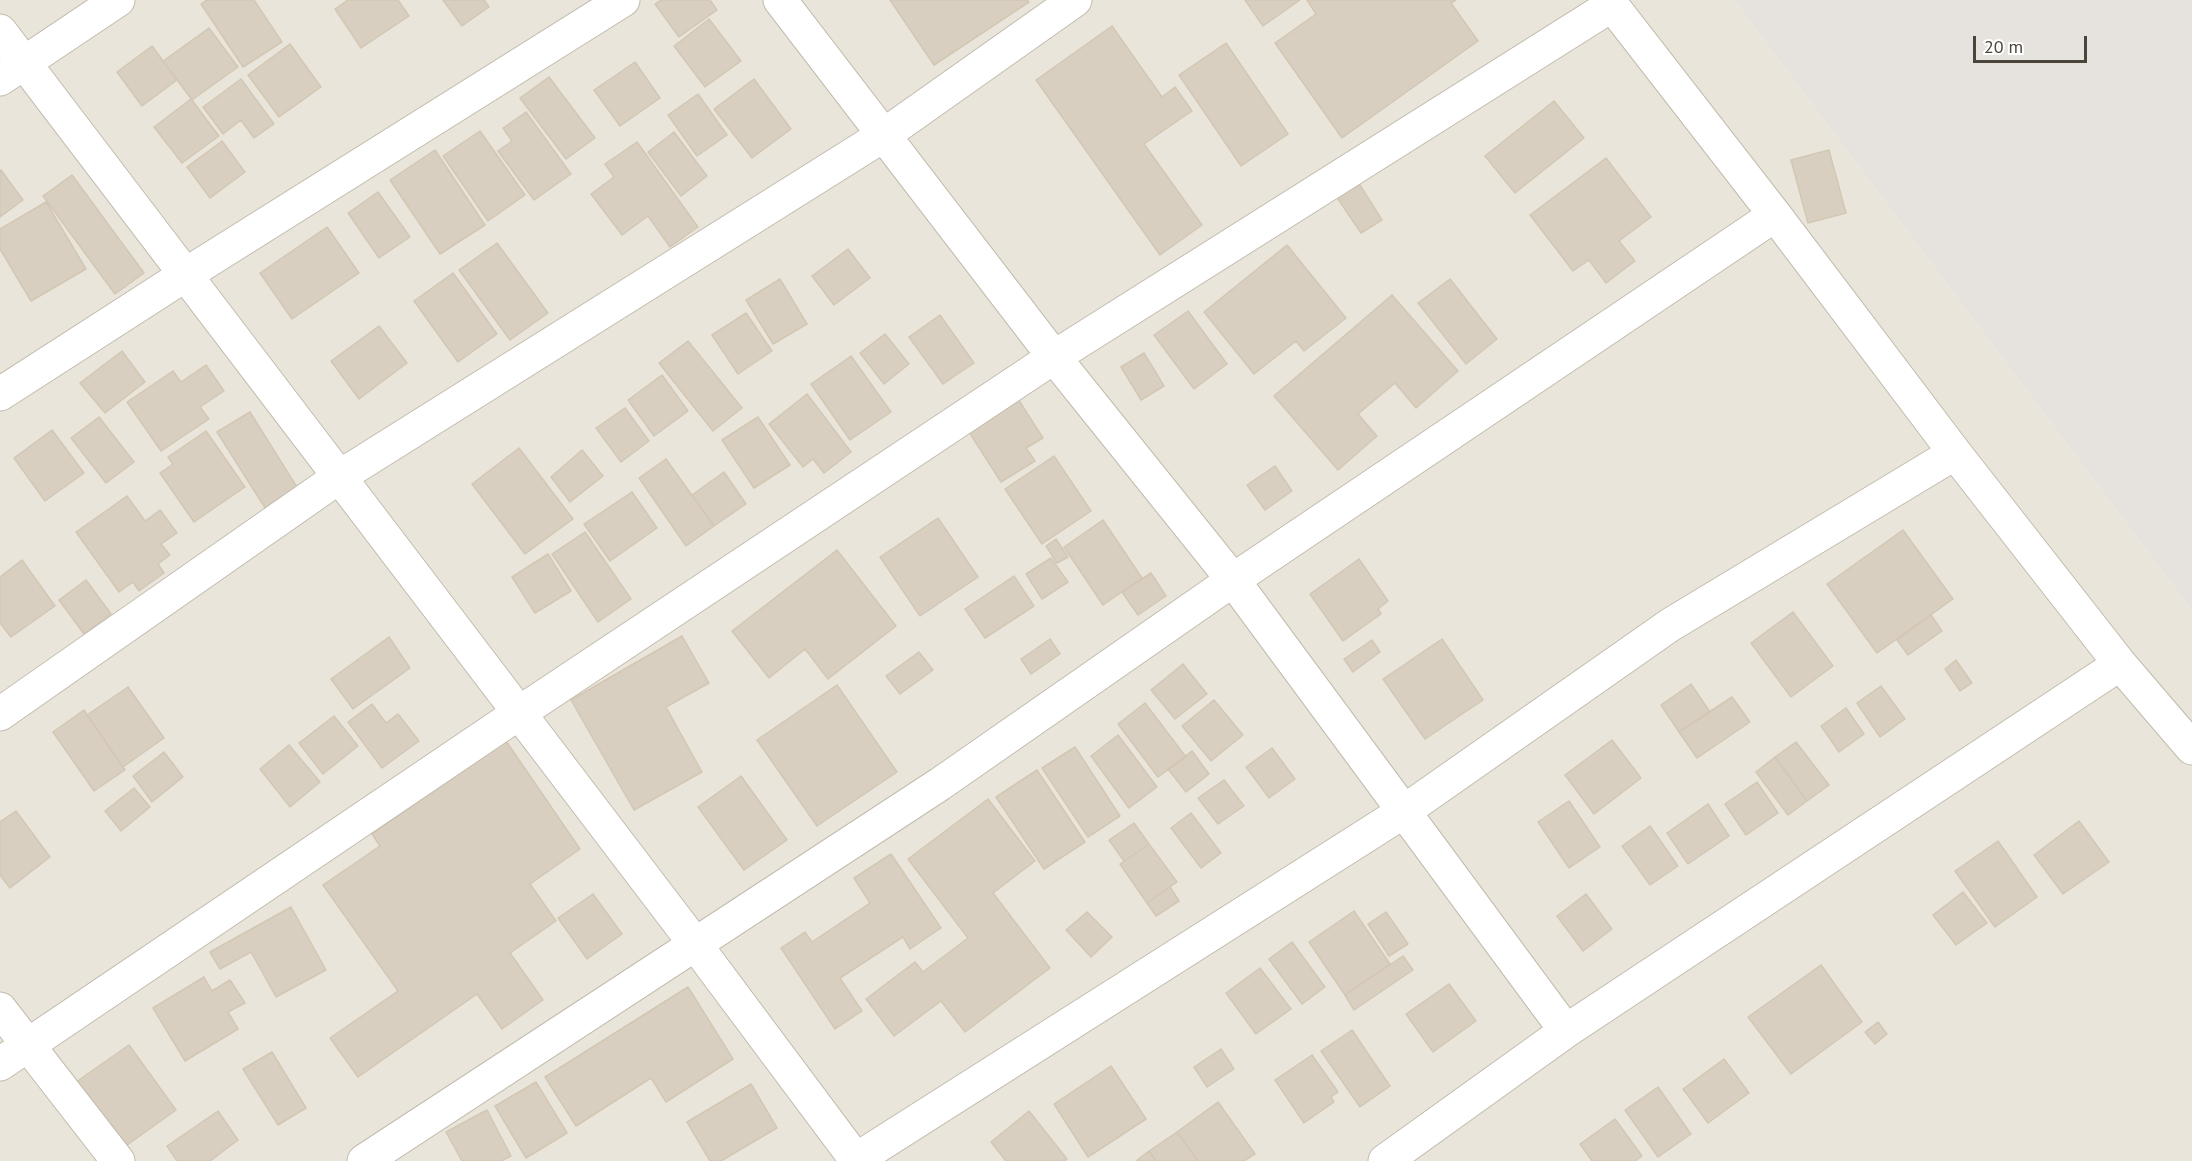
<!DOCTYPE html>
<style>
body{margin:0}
#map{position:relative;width:2192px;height:1161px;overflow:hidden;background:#f6f3ec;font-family:"PT Sans",sans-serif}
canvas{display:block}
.scale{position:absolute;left:1973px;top:36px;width:114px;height:27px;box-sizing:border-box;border:3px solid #4b4439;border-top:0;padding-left:8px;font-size:18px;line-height:21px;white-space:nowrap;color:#4b4439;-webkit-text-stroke:4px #fff;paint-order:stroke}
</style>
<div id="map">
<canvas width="2192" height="1161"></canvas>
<div class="scale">20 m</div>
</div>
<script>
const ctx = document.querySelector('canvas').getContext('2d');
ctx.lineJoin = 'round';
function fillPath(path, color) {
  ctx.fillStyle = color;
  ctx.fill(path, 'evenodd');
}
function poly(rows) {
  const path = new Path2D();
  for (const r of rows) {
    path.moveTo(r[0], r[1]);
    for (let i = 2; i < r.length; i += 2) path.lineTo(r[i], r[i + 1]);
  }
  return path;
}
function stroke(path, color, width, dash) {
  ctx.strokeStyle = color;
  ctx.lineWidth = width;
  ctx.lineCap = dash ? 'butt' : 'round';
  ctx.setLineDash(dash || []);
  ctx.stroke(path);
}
fillPath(poly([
 [0,0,1734,0,2192,611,2192,1161,0,1161]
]), '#eae5da');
fillPath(poly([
 [1734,0,2192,0,2192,611]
]), '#e6e2dd');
const building = poly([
 [207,0,254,0,282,42,243,67,201,4,207,0],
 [348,0,398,0,409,16,361,48,335,9,348,0],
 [443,0,484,0,489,7,462,26,443,0],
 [661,0,710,0,717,10,679,37,655,4,661,0],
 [890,0,1027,0,1029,2,934,65,890,0],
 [1245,0,1300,0,1263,26,1245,0],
 [1307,0,1456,0,1451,3,1478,41,1342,138,1275,43,1316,14,1307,0],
 [709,19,741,61,705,87,674,46,709,19],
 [1112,26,1162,97,1175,87,1192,111,1144,144,1202,225,1160,255,1036,80,1112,26],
 [209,28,238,67,192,100,163,61,209,28],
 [1226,43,1288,134,1241,166,1179,75,1226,43],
 [290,44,321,87,279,117,248,75,290,44],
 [152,46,177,80,142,106,117,72,152,46],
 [635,62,660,98,620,126,594,90,635,62],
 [549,77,595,138,566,159,520,98,549,77],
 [241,79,274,124,254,138,241,120,223,134,203,107,241,79],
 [754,79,791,129,752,158,714,109,754,79],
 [698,94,727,135,697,156,668,115,698,94],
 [191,99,219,136,182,163,154,127,191,99],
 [1554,101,1584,138,1515,193,1485,156,1554,101],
 [526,112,571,174,534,200,498,151,512,141,503,128,526,112],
 [480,131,525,195,488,221,443,156,480,131],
 [674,132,707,176,681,196,648,152,674,132],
 [222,141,245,172,210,198,187,167,222,141],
 [637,142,698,227,670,247,648,216,622,235,591,194,614,177,605,164,637,142],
 [435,150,485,225,440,254,390,180,435,150],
 [1829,150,1846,213,1808,223,1791,160,1829,150],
 [1606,158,1651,217,1619,241,1635,261,1606,283,1589,260,1573,271,1530,215,1606,158],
 [1,170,23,200,0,217,0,171,1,170],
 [72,175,144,273,115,294,43,196,72,175],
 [1358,182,1382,220,1361,233,1336,196,1358,182],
 [378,192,410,237,379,258,348,213,378,192],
 [46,202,86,269,31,301,0,249,0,229,46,202],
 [327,227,359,273,292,319,260,273,327,227],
 [497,243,548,313,510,340,459,270,497,243],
 [1287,245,1346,318,1304,351,1296,341,1254,374,1204,312,1287,245],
 [848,249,870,278,834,305,812,276,848,249],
 [453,273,497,334,458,362,414,301,453,273],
 [780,279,807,324,773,344,746,300,780,279],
 [1450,279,1497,339,1466,364,1418,303,1450,279],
 [1392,295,1458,371,1416,408,1395,383,1358,414,1377,436,1338,470,1274,396,1392,295],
 [1188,311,1227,364,1194,389,1154,335,1188,311],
 [746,313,772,351,738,374,712,335,746,313],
 [940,315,974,363,943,384,909,337,940,315],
 [379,326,407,363,359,399,331,361,379,326],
 [885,334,909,364,884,384,860,353,885,334],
 [688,341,742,408,713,431,659,363,688,341],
 [122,351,145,382,105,413,80,383,122,351],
 [1144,353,1164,386,1141,400,1121,367,1144,353],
 [851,356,891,412,850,440,811,384,851,356],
 [206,365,224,391,200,407,209,419,161,451,127,402,173,371,181,382,206,365],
 [662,375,688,411,654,436,628,400,662,375],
 [807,394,851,452,824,473,813,459,803,467,769,424,807,394],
 [1018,399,1043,438,1026,448,1035,461,1001,482,969,432,1018,399],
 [625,408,649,441,621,462,596,428,625,408],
 [250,412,300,492,267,511,217,432,250,412],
 [99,417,134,462,106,483,71,438,99,417],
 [758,417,790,465,754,488,722,440,758,417],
 [52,430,84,473,45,501,14,458,52,430],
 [206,431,245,487,194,522,160,473,173,464,168,457,206,431],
 [519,448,573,519,525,554,472,484,519,448],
 [582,450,603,476,570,502,551,477,582,450],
 [1054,456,1091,511,1042,544,1005,489,1054,456],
 [666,459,714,526,686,546,639,478,666,459],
 [1275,466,1292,491,1265,510,1247,485,1275,466],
 [724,472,746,504,714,526,692,495,724,472],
 [632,492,657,528,610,561,584,524,632,492],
 [127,496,145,521,160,510,177,533,161,544,170,555,158,564,164,573,139,591,133,582,119,592,76,532,127,496],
 [938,518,978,577,920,616,880,557,938,518],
 [1103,520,1142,578,1103,605,1064,547,1103,520],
 [1903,530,1953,599,1877,653,1827,584,1903,530],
 [585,532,631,599,598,622,552,554,585,532],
 [1056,539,1068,557,1057,563,1046,546,1056,539],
 [837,550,896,626,828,679,805,649,769,678,732,631,837,550],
 [548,554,571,591,535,613,512,577,548,554],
 [1051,558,1068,582,1042,599,1026,574,1051,558],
 [1359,559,1388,601,1378,609,1381,614,1343,641,1310,594,1359,559],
 [22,560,55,606,11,637,0,623,0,577,22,560],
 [1151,573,1166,596,1138,615,1122,592,1151,573],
 [1014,576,1034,606,985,638,965,609,1014,576],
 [86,580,111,614,84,634,59,600,86,580],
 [1793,612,1833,666,1791,697,1751,643,1793,612],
 [1931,615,1942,631,1908,655,1897,640,1931,615],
 [682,636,709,683,666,707,702,772,634,810,571,700,682,636],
 [389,637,410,668,353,709,331,679,389,637],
 [1050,639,1060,654,1031,674,1021,659,1050,639],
 [1442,639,1483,700,1425,739,1383,679,1442,639],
 [1372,640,1380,652,1353,672,1344,659,1372,640],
 [919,652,933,670,900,694,886,676,919,652],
 [1956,660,1972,683,1960,691,1945,669,1956,660],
 [1183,664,1207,694,1175,719,1151,690,1183,664],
 [1691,684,1710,712,1679,732,1661,705,1691,684],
 [837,685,897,772,817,826,757,740,837,685],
 [1881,686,1905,719,1880,737,1857,703,1881,686],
 [128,687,164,738,123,767,87,715,128,687],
 [1732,697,1750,722,1697,758,1679,732,1732,697],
 [1214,700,1243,735,1211,761,1182,726,1214,700],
 [1145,703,1186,757,1158,777,1118,724,1145,703],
 [372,704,386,723,398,714,419,741,382,768,348,722,372,704],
 [1846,708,1864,734,1839,752,1821,726,1846,708],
 [84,710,125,770,94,791,53,732,84,710],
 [334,716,358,746,323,774,299,743,334,716],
 [1118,735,1157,787,1129,808,1091,756,1118,735],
 [1612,740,1641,778,1594,814,1565,775,1612,740],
 [506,741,580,849,530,884,556,921,510,953,543,1000,502,1029,477,994,358,1077,330,1038,398,991,323,885,380,846,372,834,506,741],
 [1796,742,1829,785,1807,801,1775,757,1796,742],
 [289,745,320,782,290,807,260,769,289,745],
 [1075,747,1120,816,1088,837,1042,768,1075,747],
 [1272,748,1295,779,1269,798,1246,767,1272,748],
 [1192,751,1209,774,1186,792,1168,769,1192,751],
 [164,752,183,777,152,802,133,776,164,752],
 [1775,757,1807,801,1788,815,1756,772,1775,757],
 [1037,770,1085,842,1044,869,996,797,1037,770],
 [741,776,787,840,744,870,698,807,741,776],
 [1224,780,1244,806,1218,824,1198,798,1224,780],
 [1757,782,1778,813,1746,835,1725,804,1757,782],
 [134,788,150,807,121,831,105,811,134,788],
 [988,799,1035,861,993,893,1050,968,965,1032,941,1001,894,1036,866,999,915,962,923,972,968,938,908,859,988,799],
 [1569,801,1600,847,1569,868,1538,822,1569,801],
 [1708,804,1729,836,1688,864,1667,833,1708,804],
 [16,811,50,857,10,888,0,875,0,822,16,811],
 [1191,813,1221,853,1201,868,1171,828,1191,813],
 [2079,821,2109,862,2063,894,2034,855,2079,821],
 [1134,823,1149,844,1124,861,1109,840,1134,823],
 [1650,826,1678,866,1650,885,1622,846,1650,826],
 [1998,841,2037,897,1995,927,1955,871,1998,841],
 [1149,844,1177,882,1147,903,1120,864,1149,844],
 [891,854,941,928,910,949,903,937,840,978,862,1011,835,1029,781,948,805,932,812,942,870,903,854,878,891,854],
 [1170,887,1179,901,1156,916,1147,903,1170,887],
 [1963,892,1987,923,1956,945,1933,915,1963,892],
 [593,894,622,934,587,959,558,918,593,894],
 [1586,894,1612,929,1583,951,1557,916,1586,894],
 [291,907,326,970,276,997,251,952,220,969,210,952,291,907],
 [1354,911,1390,964,1345,995,1309,942,1354,911],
 [1087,912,1112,937,1091,957,1066,930,1087,912],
 [1386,912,1408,944,1389,956,1368,924,1386,912],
 [1292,942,1325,987,1302,1004,1269,959,1292,942],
 [1403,956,1413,970,1354,1010,1345,995,1403,956],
 [1821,965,1862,1022,1791,1074,1748,1017,1821,965],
 [1260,968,1291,1009,1256,1034,1226,993,1260,968],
 [204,977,212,991,230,980,245,1003,228,1012,238,1029,185,1061,153,1008,204,977],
 [1449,984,1476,1021,1433,1052,1406,1014,1449,984],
 [688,987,733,1059,666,1102,651,1078,576,1126,545,1077,688,987],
 [1878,1022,1887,1034,1875,1044,1865,1032,1878,1022],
 [1352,1030,1390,1086,1360,1107,1321,1051,1352,1030],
 [129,1045,176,1110,123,1148,76,1082,129,1045],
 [1221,1049,1234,1069,1207,1087,1194,1067,1221,1049],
 [272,1052,306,1108,278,1125,243,1069,272,1052],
 [1312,1055,1338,1092,1331,1097,1334,1102,1304,1123,1275,1080,1312,1055],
 [1724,1059,1749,1093,1708,1123,1683,1089,1724,1059],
 [1111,1066,1146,1119,1088,1157,1054,1104,1111,1066],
 [536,1082,567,1133,526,1158,495,1106,536,1082],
 [751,1084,777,1128,721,1161,710,1161,687,1122,751,1084],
 [1658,1087,1691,1134,1658,1157,1625,1110,1658,1087],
 [1218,1102,1255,1154,1244,1161,1198,1161,1177,1132,1218,1102],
 [487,1110,511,1156,501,1161,462,1161,446,1132,487,1110],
 [218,1111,238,1140,210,1161,177,1161,167,1146,218,1111],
 [1029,1111,1067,1159,1064,1161,1006,1161,991,1142,1029,1111],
 [1615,1119,1642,1156,1635,1161,1592,1161,1580,1144,1615,1119],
 [1177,1132,1198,1161,1156,1161,1149,1151,1177,1132],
 [1149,1151,1156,1161,1136,1161,1149,1151]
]);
fillPath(building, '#d8cfc1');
stroke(building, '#d3c7b4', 1.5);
const minor = poly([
 [780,0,1054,357,1233,580,1566,1031],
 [1608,0,1775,215,1955,453,2120,664,2192,748],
 [0,31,695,944,857,1161],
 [0,79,118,0],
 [0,394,185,275,623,0],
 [0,714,339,477,884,135,1075,0],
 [0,1009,118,1161],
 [0,1064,519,713,1054,357,1612,5],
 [364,1161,940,784,1233,580,1775,215],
 [854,1161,1403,812,1670,625,1955,453],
 [1385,1161,1566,1031,2120,664]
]);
stroke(minor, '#c2bbae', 35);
stroke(minor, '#fff', 33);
</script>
